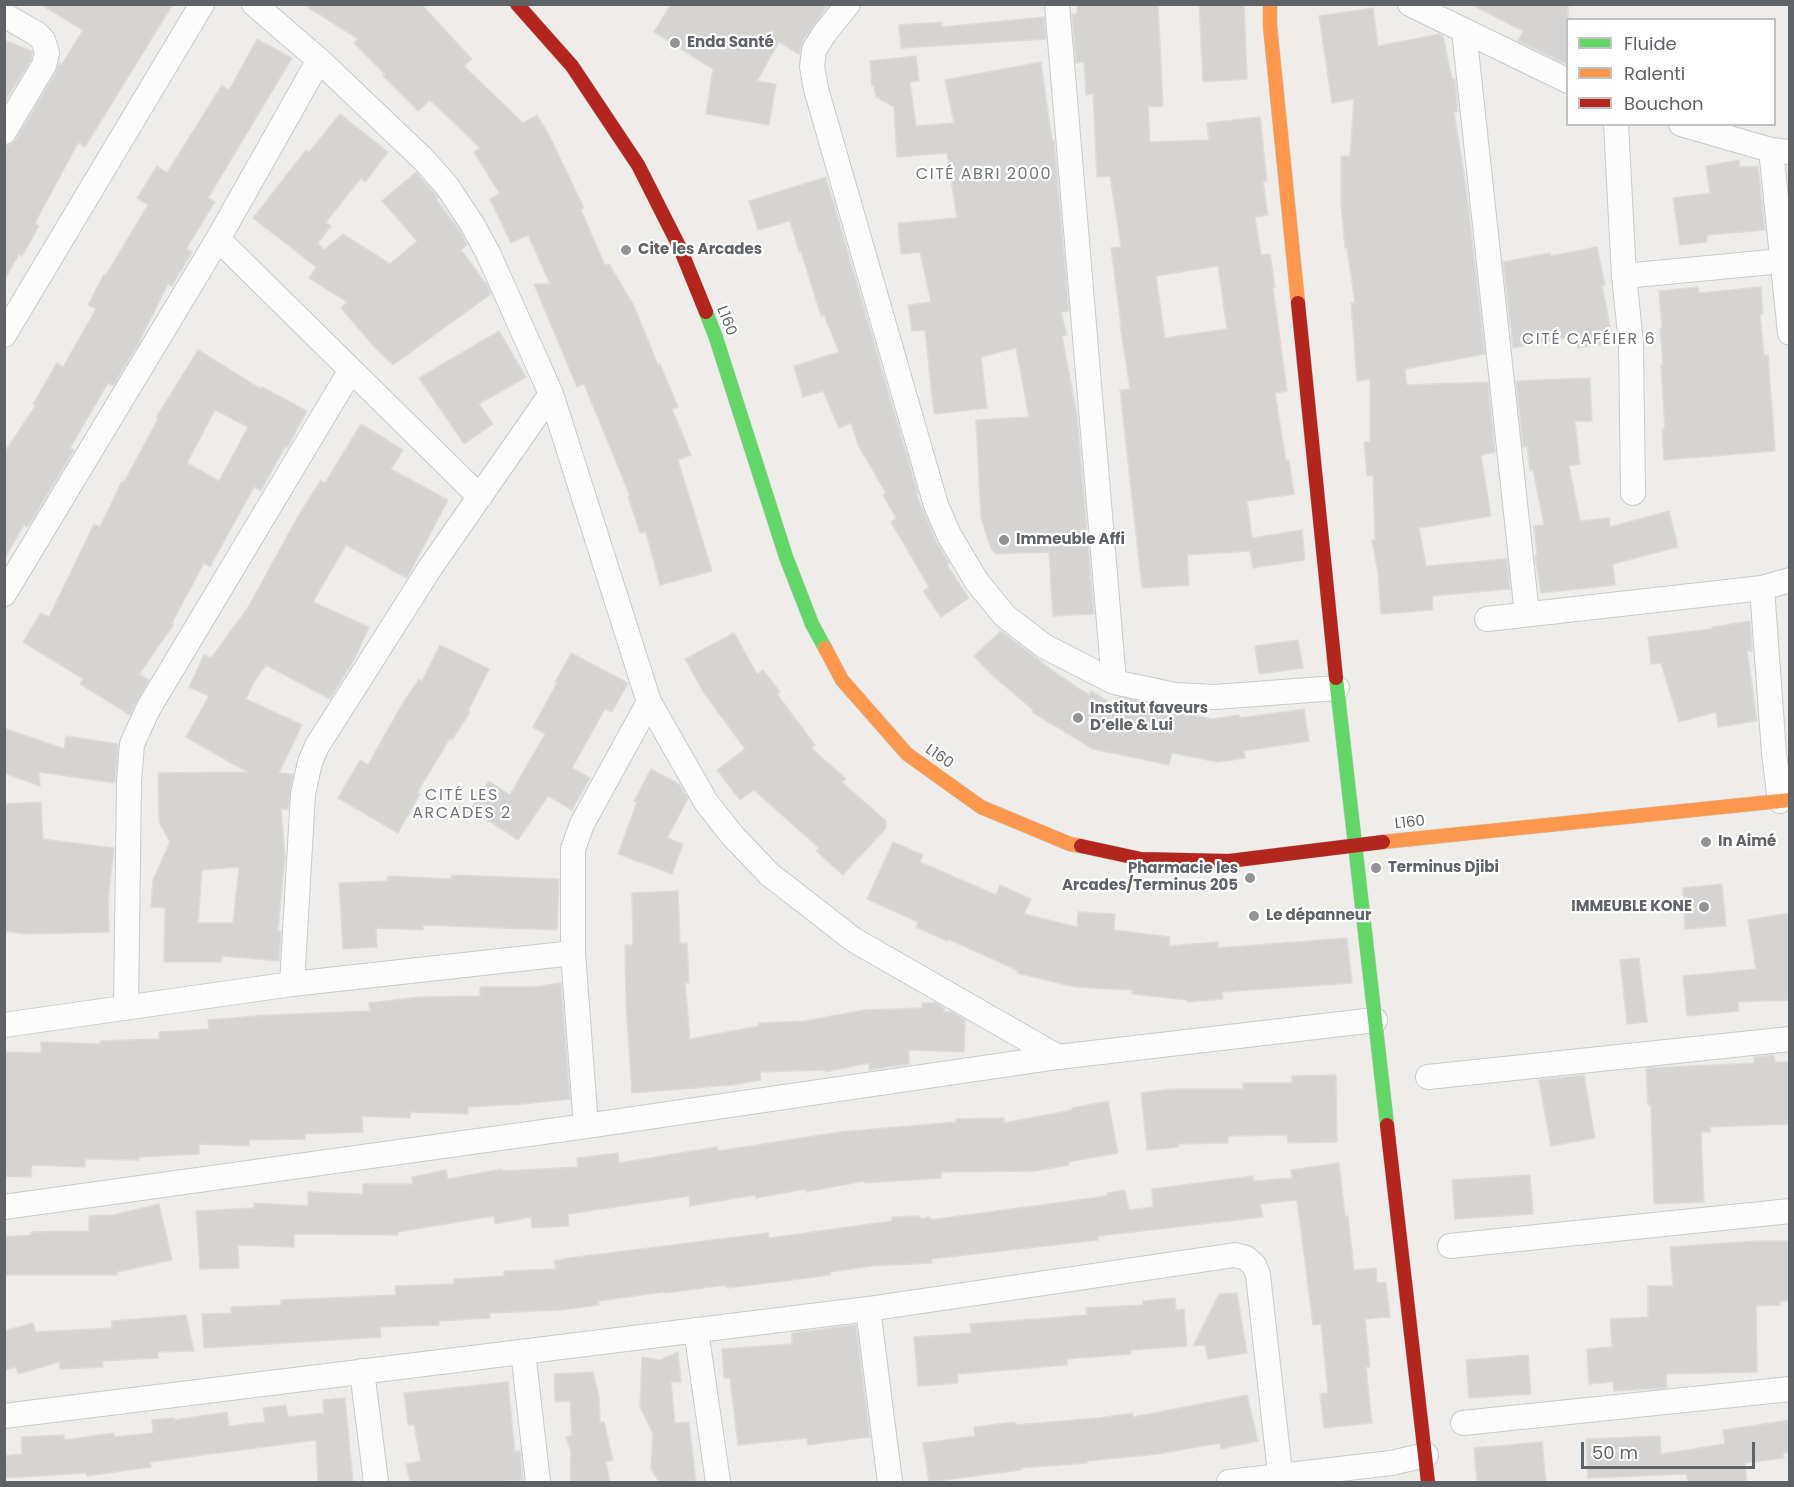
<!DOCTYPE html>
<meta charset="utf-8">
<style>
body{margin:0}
#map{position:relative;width:1794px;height:1487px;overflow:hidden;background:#eeede9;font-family:Poppins,sans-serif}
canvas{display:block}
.frame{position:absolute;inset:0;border:6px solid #5f6367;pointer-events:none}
.legend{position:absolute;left:1566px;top:18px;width:210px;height:108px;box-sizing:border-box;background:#fff;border:2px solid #bfc1c2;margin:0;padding:8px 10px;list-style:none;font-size:18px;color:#5f6367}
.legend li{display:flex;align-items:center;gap:12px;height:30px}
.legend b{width:30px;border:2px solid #bfc1c2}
.scale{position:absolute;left:1581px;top:1442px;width:174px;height:27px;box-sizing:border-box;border:3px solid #5f6367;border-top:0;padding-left:8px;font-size:18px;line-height:21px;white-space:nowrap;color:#5f6367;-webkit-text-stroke:4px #fff;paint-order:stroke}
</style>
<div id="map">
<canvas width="1794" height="1487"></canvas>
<div class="frame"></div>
<ul class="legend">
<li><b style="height:8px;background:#63d668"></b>Fluide</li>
<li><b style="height:8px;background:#ff974d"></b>Ralenti</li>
<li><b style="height:8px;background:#b3261e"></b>Bouchon</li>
</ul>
<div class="scale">50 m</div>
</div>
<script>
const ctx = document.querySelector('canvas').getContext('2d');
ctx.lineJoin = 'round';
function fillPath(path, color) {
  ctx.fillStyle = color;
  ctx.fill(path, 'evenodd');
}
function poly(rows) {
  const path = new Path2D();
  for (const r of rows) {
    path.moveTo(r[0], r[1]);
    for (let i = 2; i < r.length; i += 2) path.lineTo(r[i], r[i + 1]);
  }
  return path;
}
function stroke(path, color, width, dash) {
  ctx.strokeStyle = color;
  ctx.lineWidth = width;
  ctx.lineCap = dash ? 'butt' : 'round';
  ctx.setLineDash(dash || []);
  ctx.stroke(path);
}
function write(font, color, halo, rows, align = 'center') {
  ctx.font = font + ' Poppins,sans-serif';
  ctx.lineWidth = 4.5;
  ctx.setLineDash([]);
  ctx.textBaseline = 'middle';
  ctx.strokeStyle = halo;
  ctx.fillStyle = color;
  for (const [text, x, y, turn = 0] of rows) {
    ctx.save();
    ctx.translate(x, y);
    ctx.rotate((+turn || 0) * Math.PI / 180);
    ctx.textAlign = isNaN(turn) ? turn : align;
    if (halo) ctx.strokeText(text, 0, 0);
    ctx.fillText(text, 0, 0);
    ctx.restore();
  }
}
const building = poly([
 [40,4,173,4,85,147,78,143,35,223,39,226,22,256,19,254,4,281,4,146,11,144,16,139,56,72,59,63,62,64,83,30,40,4],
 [303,4,421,4,472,59,464,66,523,123,537,115,550,137,584,208,581,210,605,265,609,264,634,306,658,365,660,364,678,407,672,409,691,455,678,460,712,571,660,585,646,532,640,533,628,497,630,496,584,384,577,387,534,284,550,284,528,235,511,243,490,199,500,194,474,152,480,148,430,100,418,111,383,76,385,74,354,43,358,39,303,4],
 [671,4,829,4,802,42,799,54,779,42,757,81,776,84,769,125,706,114,713,69,654,32,671,4],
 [1077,4,1158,4,1163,106,1148,107,1150,142,1209,140,1207,123,1260,117,1267,181,1263,182,1268,215,1255,217,1261,255,1270,254,1275,287,1273,288,1287,391,1275,393,1286,461,1289,461,1294,494,1247,501,1252,538,1302,530,1305,560,1253,568,1250,551,1187,555,1189,585,1142,588,1120,390,1130,389,1120,324,1121,324,1111,248,1121,247,1110,176,1097,177,1093,94,1086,95,1084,62,1076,63,1072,14,1077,14,1077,4],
 [1218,266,1227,329,1165,338,1156,276,1218,266],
 [1199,4,1244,4,1247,79,1203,82,1199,4],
 [1470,4,1568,4,1568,65,1518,41,1523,31,1470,4],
 [1373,8,1378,46,1439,34,1443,36,1452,79,1455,79,1458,111,1454,112,1466,186,1485,354,1405,369,1407,385,1488,382,1495,452,1481,455,1491,516,1419,528,1426,566,1507,559,1510,589,1432,596,1433,610,1381,614,1378,573,1372,540,1375,540,1373,475,1367,476,1364,442,1370,442,1370,379,1357,381,1351,303,1355,303,1347,248,1345,248,1341,204,1341,156,1350,156,1354,99,1332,103,1319,16,1373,8],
 [1044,17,1046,39,901,48,899,25,942,22,942,27,1044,17],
 [257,39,292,58,208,198,215,202,186,249,192,252,172,286,168,284,137,346,113,386,108,383,70,448,74,450,31,522,27,527,24,525,4,559,4,453,36,405,33,404,57,363,63,367,96,309,88,305,104,274,106,275,148,205,137,198,157,166,167,173,222,85,229,90,257,39],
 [4,40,32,51,32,53,31,60,4,103,4,40],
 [916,56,919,81,910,82,916,126,954,123,945,80,1041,62,1052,140,1054,140,1069,311,1061,312,1067,335,1062,336,1077,415,1094,614,1053,616,1049,552,996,554,991,549,981,518,976,420,1029,417,1016,348,981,357,987,408,934,414,925,330,912,331,908,305,931,302,920,252,901,254,898,223,957,218,947,153,897,157,894,107,876,97,874,86,872,86,870,61,916,56],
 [340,114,388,152,365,182,361,178,326,222,331,226,318,243,324,250,343,234,390,264,417,241,382,201,416,172,436,195,438,198,436,199,460,231,467,245,461,250,487,285,491,294,393,365,377,350,341,308,347,302,309,278,316,267,253,218,306,150,309,152,340,114],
 [1739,160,1740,167,1758,166,1765,230,1707,235,1707,242,1680,245,1673,198,1710,193,1706,166,1739,160],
 [826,177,918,494,916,494,936,541,949,563,947,565,969,598,941,617,923,591,929,587,891,522,896,518,883,495,886,493,858,445,851,423,839,428,823,391,803,397,794,366,839,352,824,315,821,316,801,251,799,252,790,221,758,230,749,201,826,177],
 [1597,247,1605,285,1602,285,1613,342,1578,348,1576,336,1513,348,1503,262,1550,253,1551,256,1597,247],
 [1698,287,1699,293,1761,287,1763,314,1760,314,1764,355,1768,355,1775,451,1664,460,1662,429,1665,429,1661,365,1663,365,1660,329,1662,328,1659,291,1698,287],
 [499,331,526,377,479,404,493,424,464,444,419,378,499,331],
 [198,350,261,389,262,387,307,411,287,448,285,447,261,491,254,487,210,567,204,563,172,623,174,624,139,674,149,680,130,715,80,684,83,679,23,642,41,613,49,617,94,524,100,527,122,481,124,482,158,419,156,418,198,350],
 [215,410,248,427,219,481,187,463,215,410],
 [1590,378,1592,421,1575,421,1580,464,1569,466,1580,521,1609,518,1610,527,1669,511,1678,547,1613,564,1615,585,1541,593,1535,556,1537,556,1534,526,1544,525,1533,470,1530,471,1527,446,1523,447,1516,381,1590,378],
 [361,424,403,450,391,469,448,500,407,578,346,545,313,602,369,627,356,656,330,699,266,665,254,682,246,699,302,725,279,773,293,774,288,809,281,809,285,856,278,931,281,931,279,961,222,956,222,962,164,962,165,908,151,907,153,880,170,842,159,822,158,773,247,772,186,737,209,696,189,687,204,655,211,658,247,609,301,511,321,480,325,483,361,424],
 [239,867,233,923,198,923,202,870,239,867],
 [1750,621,1752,651,1747,651,1757,721,1718,727,1716,712,1679,722,1661,663,1651,664,1648,637,1712,629,1712,627,1750,621],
 [1001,631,1060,676,1089,695,1091,691,1116,706,1118,697,1212,719,1239,715,1240,718,1304,709,1309,741,1244,751,1245,758,1218,762,1172,753,1169,765,1093,749,1032,712,1033,710,991,674,974,656,1001,631],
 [734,633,757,674,763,670,780,692,777,694,815,745,811,748,846,779,842,782,886,821,886,828,843,875,816,851,819,848,754,790,740,800,717,770,745,749,704,693,685,659,734,633],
 [1298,640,1303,668,1259,674,1255,646,1298,640],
 [440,645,489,669,468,711,470,712,452,740,450,738,417,793,420,794,398,833,338,798,360,760,368,765,401,706,419,679,422,681,440,645],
 [571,653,628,683,612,712,605,709,572,768,590,778,572,810,548,796,518,840,471,809,489,781,510,795,545,734,533,727,557,683,555,682,571,653],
 [4,728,64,749,66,736,118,744,115,783,39,772,40,786,4,773,4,728],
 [651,769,679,784,688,799,667,838,683,844,672,874,618,854,637,802,634,801,651,769],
 [41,802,43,839,114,848,108,900,109,932,26,934,4,931,4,804,41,802],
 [893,842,923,855,920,862,996,895,1000,885,1031,899,1024,914,1077,927,1078,912,1115,914,1114,930,1170,937,1169,946,1218,942,1218,948,1347,938,1352,983,1222,992,1223,999,1187,1002,1187,1000,1132,994,1132,990,1075,987,1017,973,1017,970,948,939,947,941,916,927,918,922,867,899,893,842],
 [452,875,559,879,557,930,423,925,423,930,376,928,377,947,343,949,339,883,387,881,388,876,451,879,452,875],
 [1722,884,1726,926,1685,929,1683,888,1722,884],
 [678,891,680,943,687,943,689,983,685,983,690,1039,759,1026,759,1023,805,1021,864,1010,922,1008,922,1003,936,1003,944,1008,944,1012,952,1012,965,1020,964,1052,909,1050,909,1064,869,1070,869,1063,825,1072,825,1070,760,1072,761,1080,732,1085,632,1093,626,1003,625,945,633,945,632,893,678,891],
 [1790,913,1790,1000,1738,1002,1739,1011,1687,1016,1683,976,1756,969,1748,920,1790,913],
 [1639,958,1647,1022,1627,1024,1620,960,1639,958],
 [561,983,570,1099,523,1104,468,1107,468,1114,411,1112,410,1118,362,1116,363,1132,305,1134,305,1139,249,1140,249,1146,199,1144,199,1154,139,1157,139,1160,85,1159,85,1167,32,1165,31,1177,4,1176,4,1052,41,1053,41,1042,100,1044,100,1041,159,1039,159,1032,209,1029,208,1020,268,1015,370,1011,369,1003,419,997,480,996,480,987,534,987,561,983],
 [1774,1055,1775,1062,1790,1062,1790,1124,1710,1127,1710,1132,1701,1132,1704,1202,1654,1204,1651,1105,1648,1105,1646,1068,1754,1063,1754,1057,1774,1055],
 [1336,1075,1337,1142,1288,1143,1287,1135,1228,1136,1228,1143,1179,1144,1179,1147,1147,1150,1141,1093,1172,1089,1243,1089,1243,1083,1292,1083,1292,1076,1336,1075],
 [1584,1075,1595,1138,1551,1146,1539,1080,1584,1075],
 [1108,1101,1118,1153,1068,1162,1069,1165,1035,1171,941,1172,941,1178,864,1183,864,1181,806,1192,806,1189,756,1198,755,1195,690,1206,689,1196,568,1214,569,1226,532,1228,531,1217,495,1224,494,1216,398,1232,398,1235,294,1234,294,1247,238,1245,239,1268,200,1269,196,1211,254,1208,254,1203,308,1206,308,1192,363,1194,363,1184,413,1184,412,1177,446,1170,448,1179,502,1169,502,1171,578,1167,577,1158,618,1153,619,1163,717,1147,718,1151,840,1132,956,1122,956,1119,1004,1118,1004,1123,1072,1110,1072,1108,1108,1101],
 [1339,1163,1345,1216,1348,1216,1354,1270,1376,1268,1377,1283,1386,1282,1390,1317,1365,1319,1370,1367,1366,1367,1372,1423,1324,1428,1320,1394,1328,1393,1321,1324,1313,1325,1297,1200,1260,1204,1263,1217,1098,1236,1098,1240,931,1259,932,1263,872,1266,830,1272,830,1275,784,1281,727,1288,726,1285,665,1293,664,1292,598,1301,599,1305,561,1310,490,1313,490,1318,439,1321,439,1325,380,1327,381,1337,204,1348,202,1314,231,1313,231,1307,281,1305,281,1300,396,1295,395,1286,454,1284,454,1279,504,1276,504,1271,556,1269,554,1261,569,1258,768,1233,769,1238,892,1221,892,1217,920,1216,920,1219,930,1217,930,1220,1107,1196,1107,1193,1125,1190,1129,1210,1153,1207,1152,1189,1253,1176,1254,1181,1292,1178,1291,1170,1339,1163],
 [1530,1175,1533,1214,1455,1219,1452,1180,1530,1175],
 [159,1204,172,1260,117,1272,117,1275,4,1275,4,1237,31,1235,31,1232,89,1231,89,1216,113,1215,159,1204],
 [1756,1241,1790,1241,1790,1301,1780,1301,1780,1305,1756,1306,1757,1372,1666,1374,1667,1388,1648,1389,1614,1391,1613,1382,1589,1384,1587,1349,1612,1347,1610,1319,1648,1317,1648,1286,1673,1286,1670,1247,1756,1241],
 [1237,1293,1247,1353,1208,1359,1205,1345,1193,1346,1219,1294,1237,1293],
 [1175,1298,1176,1310,1184,1309,1187,1346,1131,1350,1131,1354,1067,1359,1067,1365,958,1374,958,1383,918,1386,914,1337,971,1333,970,1324,1087,1315,1086,1308,1143,1305,1143,1301,1175,1298],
 [186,1315,194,1351,158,1352,158,1358,102,1361,103,1367,60,1369,59,1362,18,1374,16,1367,4,1370,4,1331,33,1323,36,1332,112,1328,112,1321,186,1315],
 [856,1325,870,1437,808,1445,807,1438,738,1445,730,1378,724,1378,722,1349,792,1344,792,1333,856,1325],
 [678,1352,681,1382,671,1382,675,1423,689,1422,696,1482,659,1482,651,1469,653,1434,640,1407,642,1357,660,1360,678,1352],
 [1528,1355,1531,1394,1469,1398,1466,1360,1528,1355],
 [593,1372,599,1397,600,1422,604,1422,613,1460,606,1462,610,1482,570,1482,571,1452,566,1437,572,1435,570,1401,555,1402,554,1374,593,1372],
 [508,1382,515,1452,520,1451,523,1480,500,1482,410,1482,406,1464,421,1461,414,1425,408,1425,404,1393,508,1382],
 [1247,1395,1258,1441,1221,1449,1220,1443,1158,1454,1087,1461,1087,1463,1021,1468,1021,1470,929,1482,923,1443,975,1436,974,1427,1015,1422,1015,1425,1098,1418,1133,1413,1133,1417,1247,1395],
 [345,1398,353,1482,318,1482,316,1440,150,1462,151,1467,87,1476,86,1473,4,1478,4,1456,22,1454,21,1437,64,1435,64,1440,114,1433,114,1437,153,1433,152,1420,174,1418,174,1420,227,1412,229,1426,265,1422,263,1408,286,1405,288,1417,324,1413,323,1400,345,1398],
 [1790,1420,1790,1452,1783,1453,1784,1458,1745,1463,1747,1482,1688,1482,1686,1474,1588,1478,1586,1439,1660,1436,1661,1454,1725,1444,1723,1430,1790,1420],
 [1542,1442,1546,1482,1477,1482,1474,1448,1542,1442]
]);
fillPath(building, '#d5d4d2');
stroke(building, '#dedcd8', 1.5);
const street = poly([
 [254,4,319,60,424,160,447,186,472,224,488,253,551,394,649,702,706,802,732,835,769,874,854,940,1058,1057],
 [848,4,824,34,814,50,812,67,816,89,936,505,949,535,977,582,1005,616,1044,646,1114,682,1175,695,1215,697,1337,688],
 [1057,4,1114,682],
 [1410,4,1568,81],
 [4,15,37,34,43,40,47,53,44,65,4,132],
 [1464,31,1527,614],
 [1616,124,1624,276],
 [1681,124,1771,150,1790,152],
 [1771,150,1790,333],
 [218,239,480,497],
 [4,335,202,4],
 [1633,493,1631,343,1624,276,1782,261],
 [4,594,218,239,319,60],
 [1487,619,1762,588],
 [1780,801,1774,753,1762,588,1790,580],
 [292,984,303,794,310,762,317,746,430,568,551,394],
 [126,1008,129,782,132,744,148,709,351,370],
 [4,1025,292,984,573,953],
 [1428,1077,1790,1039],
 [586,1126,573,953,573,849,582,824,649,702],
 [4,1207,586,1126,1058,1057,1375,1020],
 [1450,1246,1790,1211],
 [868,1309,890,1482],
 [696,1330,718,1482],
 [523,1352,538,1482],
 [362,1371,376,1482],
 [4,1416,868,1309,1235,1255,1246,1258,1254,1265,1258,1275,1281,1482],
 [1463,1423,1790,1389],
 [1229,1482,1391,1463,1426,1455]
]);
const fast = poly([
 [706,312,716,338,786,557,812,624,825,648],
 [1336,678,1387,1125]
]);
const slow = poly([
 [1270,4,1270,26,1298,303],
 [825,648,842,680,907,754,981,807,1070,844,1081,846],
 [1383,842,1790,800]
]);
const jam = poly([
 [517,4,572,66,638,165,680,248,706,312],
 [1298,303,1336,678],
 [1081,846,1141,859,1229,861,1383,842],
 [1387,1125,1428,1482]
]);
stroke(street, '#c8c9c9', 26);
stroke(fast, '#cbcbca', 15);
stroke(slow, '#cbcbca', 15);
stroke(jam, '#cbcbca', 15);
stroke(street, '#fcfcfc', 24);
stroke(fast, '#63d668', 14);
stroke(slow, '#ff974d', 14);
stroke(jam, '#b3261e', 14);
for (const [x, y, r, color] of [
 [675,43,6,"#919394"],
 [626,250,6,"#919394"],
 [1004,540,6,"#919394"],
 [1078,718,6,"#919394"],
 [1706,842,6,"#919394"],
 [1376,868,6,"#919394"],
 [1250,878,6,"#919394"],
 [1704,907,6,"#919394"],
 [1254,916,6,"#919394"]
]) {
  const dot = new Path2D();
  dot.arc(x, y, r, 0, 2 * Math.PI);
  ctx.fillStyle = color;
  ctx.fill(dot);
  stroke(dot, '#fff', 2);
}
write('bold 15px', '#5f6367', '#fff', [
 ["Enda Santé",687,43],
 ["Cite les Arcades",638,250],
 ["Immeuble Affi",1016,540],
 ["Institut faveurs",1090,709],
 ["D’elle & Lui",1090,726],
 ["In Aimé",1718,842],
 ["Terminus Djibi",1388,868],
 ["Pharmacie les",1238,869,"right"],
 ["Arcades/Terminus 205",1238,886,"right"],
 ["IMMEUBLE KONE",1692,907,"right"],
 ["Le dépanneur",1266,916]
], 'left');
write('15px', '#5f6367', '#fff', [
 ["L160",726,321,69],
 ["L160",939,757,35],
 ["L160",1410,823,-6]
]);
ctx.letterSpacing = '1.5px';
write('16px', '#707579', '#fff', [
 ["CITÉ ABRI 2000",984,175],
 ["CITÉ CAFÉIER 6",1589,340],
 ["CITÉ LES",462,796],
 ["ARCADES 2",462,814]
]);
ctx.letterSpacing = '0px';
</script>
